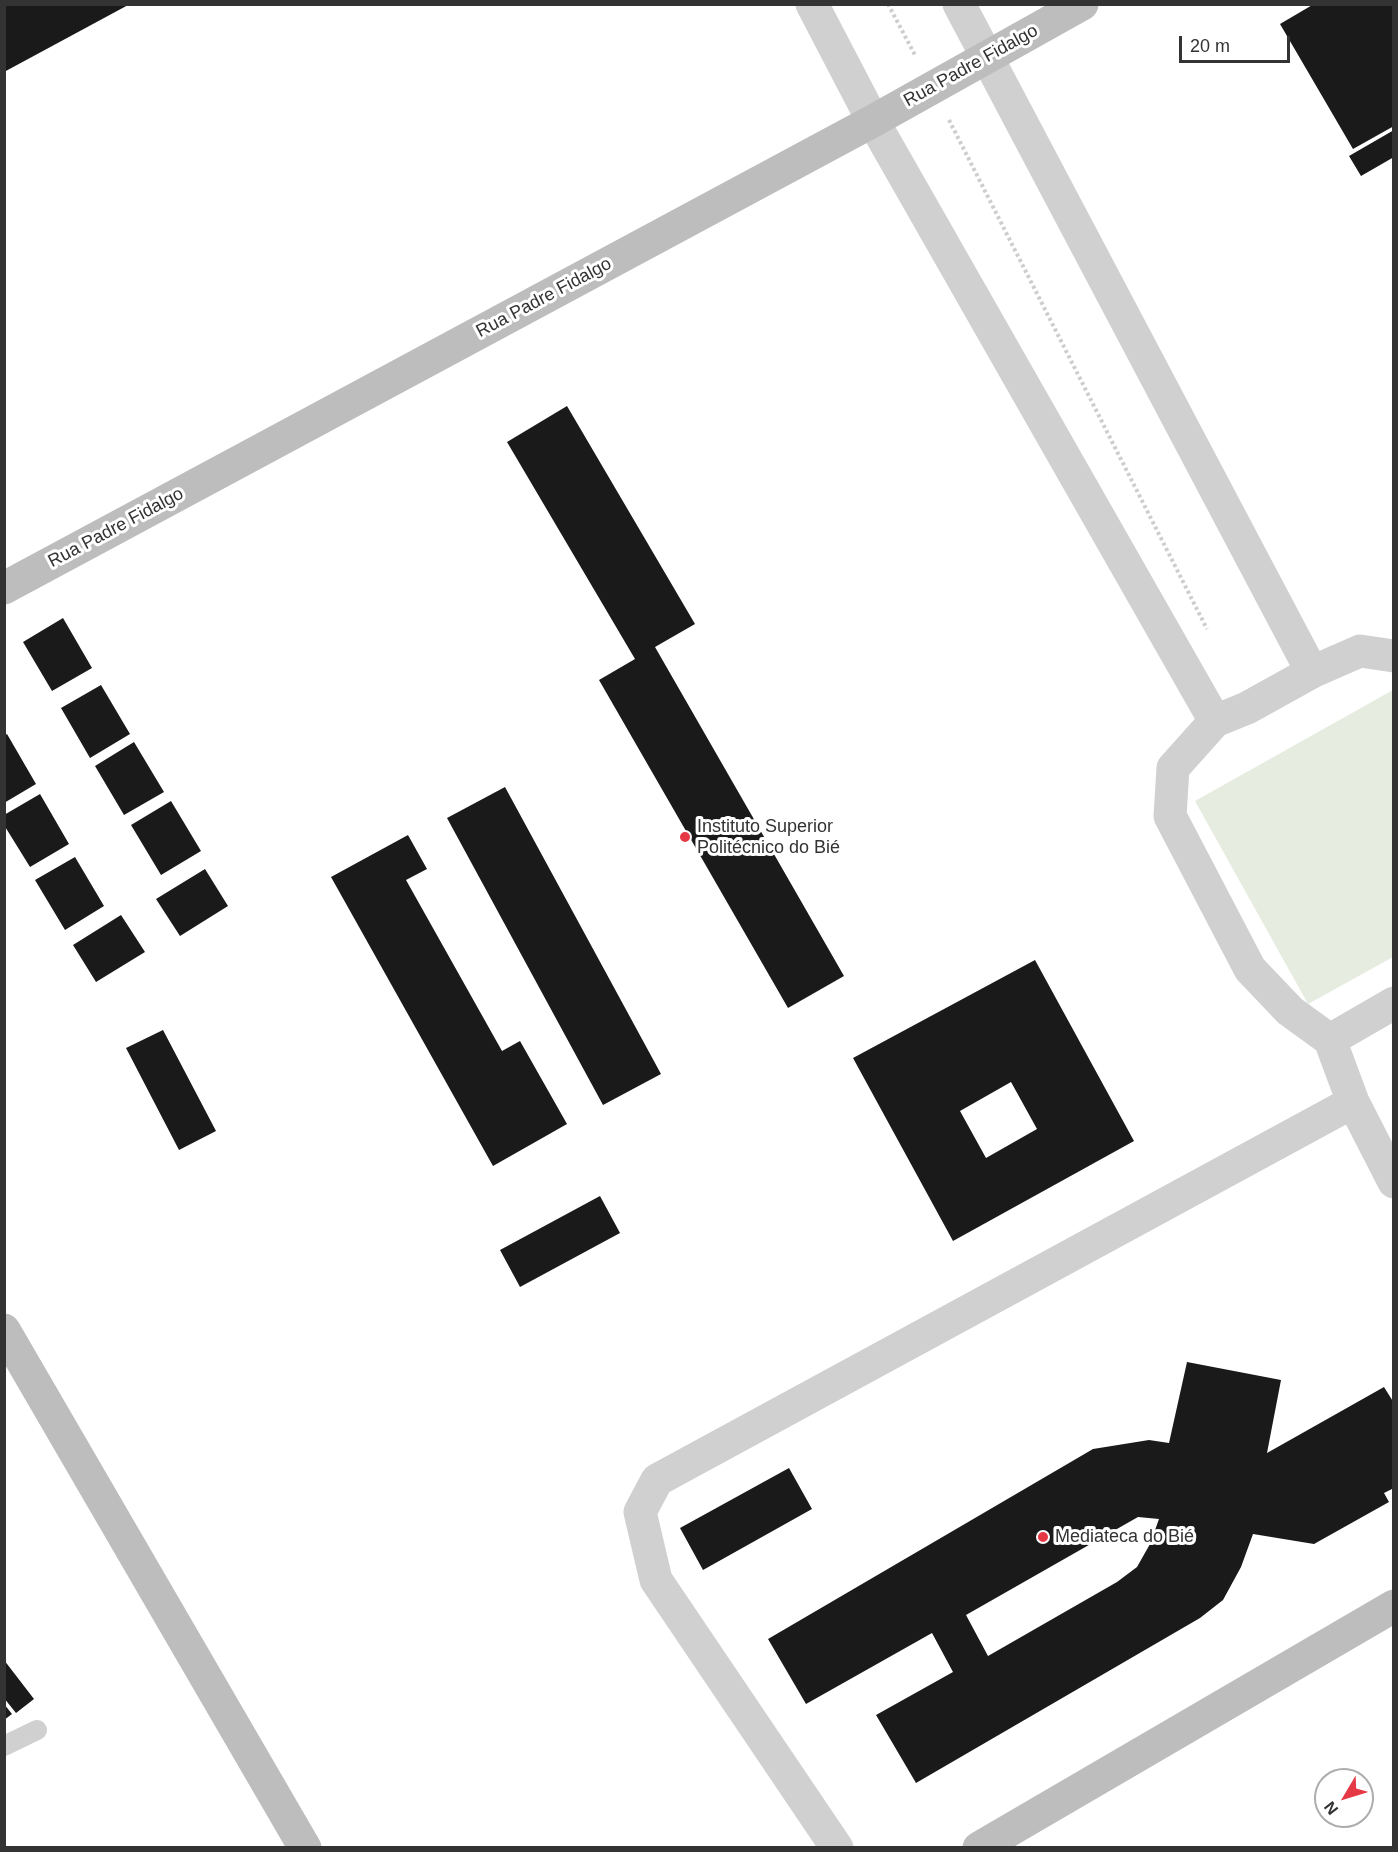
<!DOCTYPE html>
<meta charset="utf-8">
<style>
body{margin:0}
#map{position:relative;width:1398px;height:1852px;overflow:hidden;background:#fff;font-family:Helvetica,sans-serif}
canvas{display:block}
.frame{position:absolute;inset:0;border:6px solid #333;pointer-events:none}
.north{position:absolute;left:1314px;top:1768px;width:60px;height:60px;box-sizing:border-box;background:#fff;border:2px solid #adadad;border-radius:50%;rotate:232deg;font-size:16px;font-weight:700;line-height:24px;text-align:center;color:#333}
.north::after{content:'';display:block;margin:auto;width:21px;height:27px;background:#e63946;clip-path:polygon(50% 0,100% 100%,50% 72%,0 100%)}
.scale{position:absolute;left:1179px;top:36px;width:111px;height:27px;box-sizing:border-box;border:3px solid #333;border-top:0;padding-left:8px;font-size:18px;line-height:21px;white-space:nowrap;color:#333;-webkit-text-stroke:4px #fff;paint-order:stroke}
</style>
<div id="map">
<canvas width="1398" height="1852"></canvas>
<div class="frame"></div>
<div class="north">N</div>
<div class="scale">20 m</div>
</div>
<script>
const ctx = document.querySelector('canvas').getContext('2d');
ctx.lineJoin = 'round';
function fillPath(path, color) {
  ctx.fillStyle = color;
  ctx.fill(path, 'evenodd');
}
function poly(rows) {
  const path = new Path2D();
  for (const r of rows) {
    path.moveTo(r[0], r[1]);
    for (let i = 2; i < r.length; i += 2) path.lineTo(r[i], r[i + 1]);
  }
  return path;
}
function stroke(path, color, width, dash) {
  ctx.strokeStyle = color;
  ctx.lineWidth = width;
  ctx.lineCap = dash ? 'butt' : 'round';
  ctx.setLineDash(dash || []);
  ctx.stroke(path);
}
function write(font, color, halo, rows, align = 'center') {
  ctx.font = font + ' Helvetica,sans-serif';
  ctx.lineWidth = 6;
  ctx.setLineDash([]);
  ctx.textBaseline = 'middle';
  ctx.strokeStyle = halo;
  ctx.fillStyle = color;
  for (const [text, x, y, turn = 0] of rows) {
    ctx.save();
    ctx.translate(x, y);
    ctx.rotate((+turn || 0) * Math.PI / 180);
    ctx.textAlign = isNaN(turn) ? turn : align;
    if (halo) ctx.strokeText(text, 0, 0);
    ctx.fillText(text, 0, 0);
    ctx.restore();
  }
}
fillPath(poly([
 [1393,690,1393,957,1308,1004,1195,801]
]), '#e6ecdf');
fillPath(poly([
 [4,4,130,4,4,72],
 [1314,4,1394,4,1394,126,1353,149,1280,24],
 [1394,130,1394,157,1361,176,1349,156],
 [567,406,695,624,655,647,844,976,788,1008,599,680,635,659,507,442],
 [63,618,92,668,52,691,23,642],
 [101,685,130,734,90,758,61,708],
 [7,734,36,784,4,803,4,736],
 [134,742,164,792,124,815,95,766],
 [505,787,661,1074,603,1105,447,818],
 [40,794,69,844,30,867,4,825,4,815],
 [171,801,201,851,161,875,131,825],
 [408,835,427,869,406,880,502,1051,520,1041,567,1124,493,1166,331,877],
 [75,857,104,906,65,930,35,880],
 [205,869,228,906,180,936,156,899],
 [121,915,145,952,96,982,73,945],
 [1035,960,1134,1141,953,1241,853,1058],
 [1011,1082,1037,1129,986,1158,960,1111],
 [163,1030,216,1131,179,1150,126,1048],
 [600,1196,620,1233,520,1287,500,1250],
 [1187,1362,1281,1380,1267,1453,1384,1387,1394,1403,1394,1488,1384,1493,1389,1502,1314,1544,1253,1534,1241,1567,1223,1600,1200,1618,916,1783,876,1715,953,1672,932,1633,806,1704,768,1639,1093,1449,1149,1440,1169,1443],
 [1138,1517,1159,1519,1150,1544,1137,1567,1117,1582,988,1656,966,1615],
 [789,1468,812,1509,703,1570,680,1528],
 [4,1660,34,1699,16,1713,4,1698],
 [4,1704,12,1714,4,1720]
]), '#1a1a1a');
stroke(poly([
 [888,4,916,57],
 [949,120,1207,629]
]), '#cdcdcd', 4, [3, 3]);
stroke(poly([
 [4,1746,37,1730]
]), '#d0d0d0', 20);
stroke(poly([
 [812,4,873,121,1215,721,1173,768,1170,816,1250,969,1290,1011,1330,1040,1394,1003],
 [959,4,1312,672,1360,651,1394,656],
 [1215,721,1247,708,1312,672],
 [1330,1040,1353,1102,1394,1182],
 [837,1848,656,1580,640,1512,657,1480,1353,1102]
]), '#d0d0d0', 33);
stroke(poly([
 [4,588,873,121,1082,4],
 [4,1330,305,1848],
 [979,1848,1394,1606]
]), '#bdbdbd', 33);
for (const [x, y, r, color] of [
 [685,837,6,"#e63946"],
 [1043,1537,6,"#e63946"]
]) {
  const dot = new Path2D();
  dot.arc(x, y, r, 0, 2 * Math.PI);
  ctx.fillStyle = color;
  ctx.fill(dot);
  stroke(dot, '#fff', 2);
}
write('18px', '#333', '#fff', [
 ["Rua Padre Fidalgo",971,66,-29],
 ["Rua Padre Fidalgo",544,298,-28],
 ["Rua Padre Fidalgo",116,528,-28]
]);
write('18px', '#333', '#fff', [
 ["Instituto Superior",697,827],
 ["Politécnico do Bié",697,848],
 ["Mediateca do Bié",1055,1537]
], 'left');
</script>
